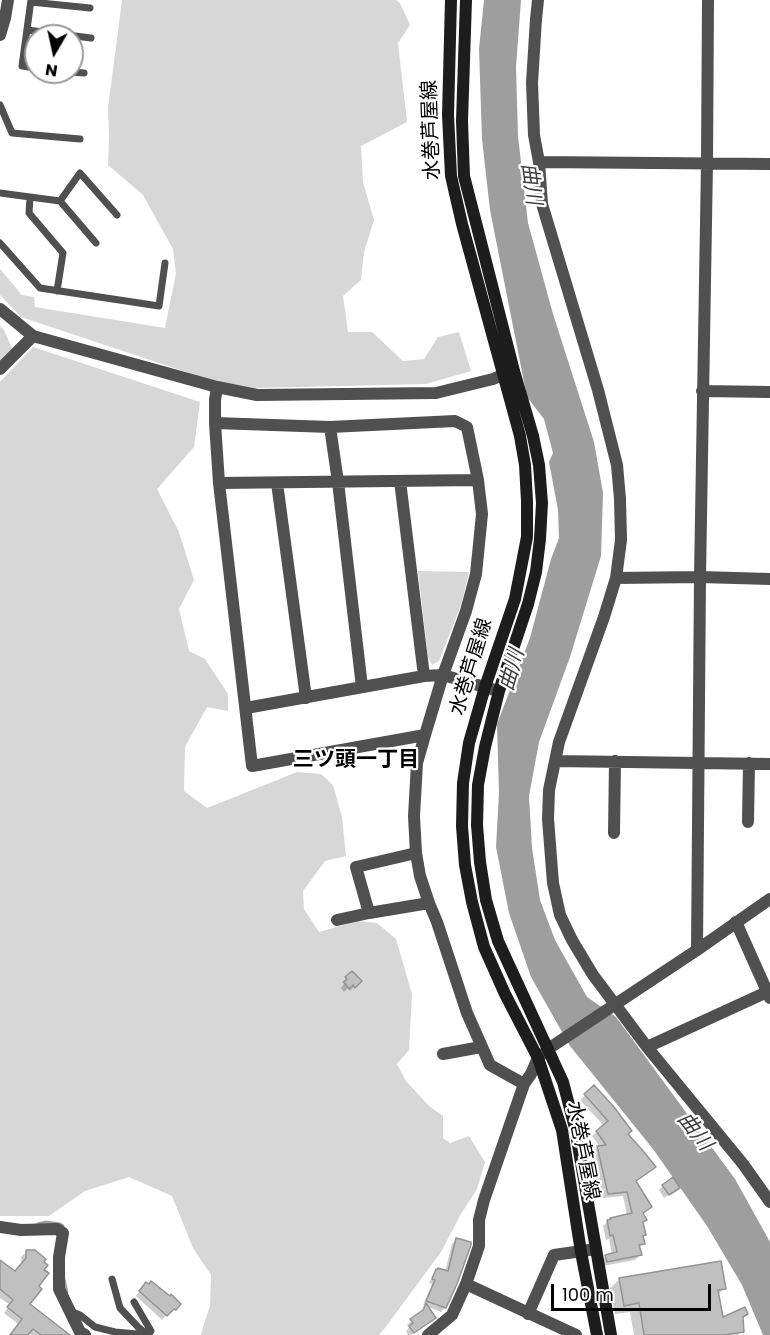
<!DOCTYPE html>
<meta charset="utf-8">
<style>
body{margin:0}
#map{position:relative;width:770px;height:1335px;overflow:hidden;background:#fff;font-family:Poppins,sans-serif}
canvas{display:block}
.north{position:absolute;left:24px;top:24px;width:60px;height:60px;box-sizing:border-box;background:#fff;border:2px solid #999;border-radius:50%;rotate:189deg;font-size:16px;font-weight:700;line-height:24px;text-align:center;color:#000}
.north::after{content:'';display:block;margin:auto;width:21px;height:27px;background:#000;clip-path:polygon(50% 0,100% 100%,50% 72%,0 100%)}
.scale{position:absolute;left:551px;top:1284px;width:160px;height:27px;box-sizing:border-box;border:3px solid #000;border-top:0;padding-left:8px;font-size:18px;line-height:21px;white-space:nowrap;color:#000;-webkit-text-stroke:4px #fff;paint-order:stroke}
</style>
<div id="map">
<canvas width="770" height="1335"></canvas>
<div class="north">N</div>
<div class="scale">100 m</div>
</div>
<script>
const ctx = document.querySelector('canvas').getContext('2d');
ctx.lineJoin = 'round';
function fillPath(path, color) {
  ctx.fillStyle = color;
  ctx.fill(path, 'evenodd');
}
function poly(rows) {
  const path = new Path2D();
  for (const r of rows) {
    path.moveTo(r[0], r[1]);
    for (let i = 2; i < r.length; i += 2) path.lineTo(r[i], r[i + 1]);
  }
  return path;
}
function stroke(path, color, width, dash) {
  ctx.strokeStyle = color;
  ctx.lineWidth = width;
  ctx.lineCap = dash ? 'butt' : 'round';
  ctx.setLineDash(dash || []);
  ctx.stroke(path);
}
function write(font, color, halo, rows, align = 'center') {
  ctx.font = font + ' Poppins,"Noto Sans JP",sans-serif';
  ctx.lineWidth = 4.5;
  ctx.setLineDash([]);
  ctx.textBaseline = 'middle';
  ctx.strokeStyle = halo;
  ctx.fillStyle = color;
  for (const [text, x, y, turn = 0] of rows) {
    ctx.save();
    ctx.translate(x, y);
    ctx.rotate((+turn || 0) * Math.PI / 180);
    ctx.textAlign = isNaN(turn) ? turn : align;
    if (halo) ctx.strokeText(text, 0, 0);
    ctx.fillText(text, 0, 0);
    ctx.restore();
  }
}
fillPath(poly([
 [122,0,396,0,400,3,410,25,398,43,407,122,361,146,363,182,374,220,364,252,361,280,343,296,348,332,372,332,403,361,424,359,438,337,459,332,471,371,426,384,254,388,213,381,21,317,0,295,0,269,22,295,34,297,35,307,165,328,176,273,173,249,143,195,108,165,109,136,108,108],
 [0,326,4,330,12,348,0,360],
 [33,347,200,402,194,447,157,489,179,532,194,580,179,609,189,651,205,659,228,694,228,711,207,707,185,747,184,791,207,808,297,772,321,774,333,785,342,817,346,856,325,861,303,891,304,909,319,932,358,921,377,923,396,939,412,994,409,1050,397,1064,406,1081,429,1106,443,1116,443,1138,450,1143,469,1136,485,1162,477,1189,461,1214,441,1252,385,1328,379,1335,201,1335,204,1324,210,1306,211,1275,193,1248,172,1196,129,1177,85,1191,49,1216,0,1216,0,382],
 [418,571,469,572,461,605,439,661,432,665,428,657]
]), '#d7d7d7');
fillPath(poly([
 [484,0,521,0,516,67,518,136,528,223,553,314,594,442,603,493,601,556,570,657,539,742,529,796,532,848,540,900,555,940,587,997,616,1017,735,1179,770,1242,770,1335,763,1335,742,1285,707,1226,653,1149,570,1046,531,977,509,913,496,847,499,793,497,724,530,638,551,559,559,538,558,510,549,462,553,453,544,419,527,397,490,210,482,139,479,49]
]), '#9e9e9e');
fillPath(poly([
 [352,973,359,981,350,991,348,988,344,992,341,988,344,984,342,982],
 [594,1087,626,1135,634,1182,650,1207,642,1214,641,1237,643,1243,639,1248,640,1255,635,1260,602,1266,601,1261,606,1256,612,1255,609,1239,606,1240,603,1226,608,1221,627,1215,623,1196,603,1198,592,1153,597,1148,600,1147,592,1136,604,1126,580,1100],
 [663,1186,678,1188,664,1198,659,1190],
 [456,1240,445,1307,441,1312,426,1306,430,1322,411,1335,408,1335,406,1331,409,1328,407,1325,420,1314,425,1306,423,1305,432,1284,429,1283,433,1275,437,1271,445,1272,452,1244],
 [26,1252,37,1286,28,1304,65,1335,31,1335,28,1333,26,1335,10,1335,18,1324,4,1313,10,1305,0,1298,0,1262,15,1272,22,1264,21,1257],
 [620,1279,724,1289,717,1295,722,1319,746,1314,742,1319,742,1331,738,1335,634,1335,630,1312,615,1314,610,1288],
 [142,1288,179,1304,171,1313,169,1312,162,1320,136,1296]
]), '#0003');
stroke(poly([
 [38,1224,46,1222,60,1224,63,1226],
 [64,1279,67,1293]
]), '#9e9e9e', 3);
const building = poly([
 [352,971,362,981,355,988,353,985,349,989,344,982,347,979,345,977,352,971],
 [594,1085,614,1107,632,1131,628,1134,644,1152,656,1167,636,1181,652,1207,643,1213,647,1220,643,1222,646,1235,643,1236,645,1244,639,1245,642,1255,607,1262,605,1255,617,1252,613,1235,610,1236,607,1220,611,1219,610,1218,632,1213,627,1192,608,1194,597,1146,606,1145,596,1131,608,1121,584,1094,594,1085],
 [673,1177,680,1188,669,1195,662,1185,673,1177],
 [456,1238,471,1242,471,1245,457,1284,446,1308,426,1301,435,1280,432,1279,436,1269,438,1269,438,1268,448,1271,456,1238],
 [26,1250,35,1250,46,1259,44,1262,48,1265,44,1270,49,1273,39,1286,42,1289,30,1304,70,1335,41,1335,33,1329,28,1335,10,1335,22,1319,7,1307,13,1300,0,1289,0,1260,15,1271,26,1258,26,1250],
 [721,1261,726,1289,718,1290,723,1317,745,1307,748,1314,743,1317,744,1332,723,1335,644,1335,639,1303,624,1306,619,1278,721,1261],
 [151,1281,170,1296,171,1294,181,1304,176,1310,174,1309,167,1316,139,1291,146,1282,149,1284,151,1281],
 [426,1303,436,1318,414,1333,409,1326,413,1323,410,1319,423,1310,426,1303]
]);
fillPath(building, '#c0c0c0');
stroke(building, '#949494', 1.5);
stroke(poly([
 [31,0,22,66,36,68],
 [31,2,90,8],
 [27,30,91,38],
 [72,72,84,73],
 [0,105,12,133,80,139],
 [0,193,60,201,80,173,117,215],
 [30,197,29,213,63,253,57,291],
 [60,201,96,243],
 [0,243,40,288,159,306,165,263],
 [112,1279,120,1308,138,1327,148,1335],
 [134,1302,151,1331,148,1335],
 [70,1311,80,1315,95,1327,115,1332,148,1335]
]), '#505050', 7);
stroke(poly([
 [538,0,536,19,532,83,534,135,539,162,542,204,598,390,617,465,620,499,621,540,616,578,604,617,559,742,549,790,548,819,553,883,560,915,572,940,593,975,647,1047,743,1164,770,1202],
 [0,35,5,18,8,0],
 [539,162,770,164],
 [0,309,33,336,217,387,257,395,436,393,493,379,512,371],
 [217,387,215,400,215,423,219,483],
 [702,391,770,392],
 [215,423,330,427,455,421,467,427,478,480],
 [330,427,338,482,362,687],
 [478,480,482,514,476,574,466,611,443,675,425,735,252,766,219,483,478,480],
 [400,481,424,676],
 [277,483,306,698],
 [616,578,700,577,770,579],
 [246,708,424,676,443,675,495,690],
 [425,735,417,763,414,816,416,853,420,876,429,903,437,922,467,1013,490,1065,524,1084],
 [555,761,770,764],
 [748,822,749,763],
 [614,833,615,761],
 [369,913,356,867,416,853],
 [337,920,369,913,429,903],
 [736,922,770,998],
 [697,950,700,577,707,163,708,0],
 [647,1047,767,992],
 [443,1054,481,1047],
 [0,1227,21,1230,57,1229,63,1233,59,1257,59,1289,80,1332,85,1335],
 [466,1284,576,1335],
 [528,1314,554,1255,596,1249],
 [428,1335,452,1315,466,1284,479,1246,479,1220,484,1200,524,1084,531,1074,538,1058,542,1054]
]), '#505050', 12);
stroke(poly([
 [0,369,33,336],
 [548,1049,697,950,770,899]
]), '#505050', 12);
stroke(poly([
 [451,0,448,115,451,176,462,224,520,436,525,465,527,501,527,537,515,599,485,687,469,743,463,783,462,826,465,865,472,902,484,947,505,994,538,1058,562,1130,581,1252,597,1335],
 [466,0,462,121,464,176,514,371,533,436,539,465,542,503,540,539,536,572,528,604,499,691,485,747,478,785,477,825,480,862,486,900,498,941,563,1082,575,1128,611,1335]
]), '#1d1d1d', 12);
write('20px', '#000', '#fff', [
 ["水巻芦屋線",432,130,-92],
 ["水巻芦屋線",472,667,-73],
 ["水巻芦屋線",582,1151,79]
]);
write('italic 21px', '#3f3f3f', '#fff', [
 ["曲川",530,184,82],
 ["曲川",513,670,-74],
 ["曲川",694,1132,52]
]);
write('bold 21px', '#000', '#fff', [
 ["三ツ頭一丁目",356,761]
]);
</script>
